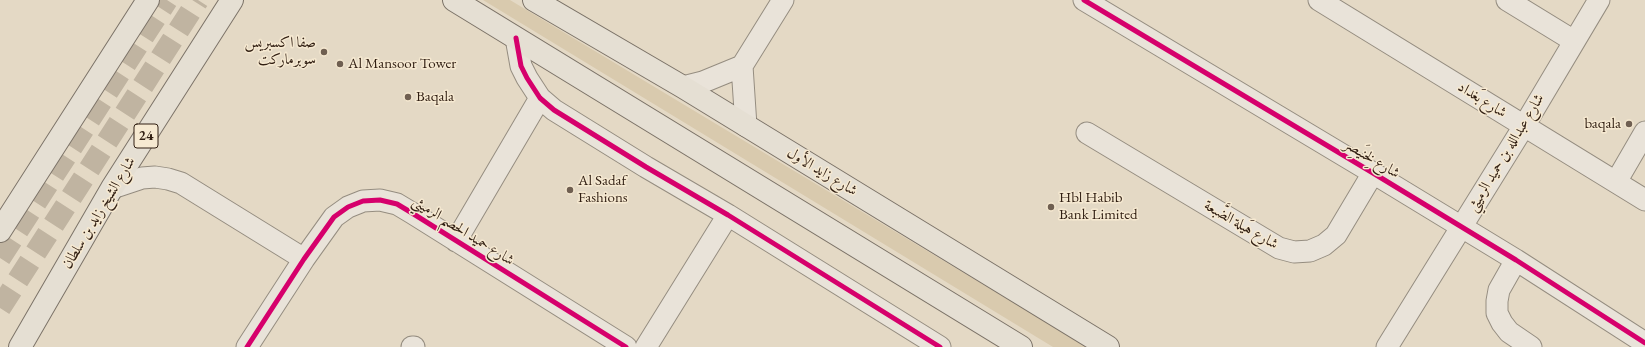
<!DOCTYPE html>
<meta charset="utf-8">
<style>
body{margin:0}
canvas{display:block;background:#e4d9c5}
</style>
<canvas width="1645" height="347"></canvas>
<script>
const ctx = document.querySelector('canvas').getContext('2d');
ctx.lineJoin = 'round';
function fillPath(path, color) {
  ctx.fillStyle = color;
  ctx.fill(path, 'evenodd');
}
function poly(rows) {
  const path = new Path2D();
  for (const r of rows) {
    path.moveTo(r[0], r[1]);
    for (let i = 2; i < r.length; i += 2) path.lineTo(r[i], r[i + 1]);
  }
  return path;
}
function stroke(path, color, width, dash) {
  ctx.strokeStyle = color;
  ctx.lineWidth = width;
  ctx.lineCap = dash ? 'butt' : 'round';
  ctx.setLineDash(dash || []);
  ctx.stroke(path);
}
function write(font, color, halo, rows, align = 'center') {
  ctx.font = font + ' "EB Garamond",Amiri,serif';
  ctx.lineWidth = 3;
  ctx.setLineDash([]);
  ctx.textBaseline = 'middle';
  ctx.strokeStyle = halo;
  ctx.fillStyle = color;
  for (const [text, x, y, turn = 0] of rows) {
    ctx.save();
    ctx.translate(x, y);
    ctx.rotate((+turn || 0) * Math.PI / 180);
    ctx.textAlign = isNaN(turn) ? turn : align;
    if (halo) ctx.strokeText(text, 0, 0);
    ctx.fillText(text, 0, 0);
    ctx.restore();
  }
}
fillPath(poly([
 [483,0,510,0,1087,347,1053,347]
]), '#d9caae');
stroke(poly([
 [0,258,167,0],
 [0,308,198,0]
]), '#c0b4a1', 22, [22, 11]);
const minor = poly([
 [1084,0,1373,173,1516,260,1645,343],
 [1319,0,1645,200],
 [1507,0,1574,41],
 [516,38,521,66,527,78,540,98,554,110,646,167,728,215,940,347],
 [683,87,703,82,742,66],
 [746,126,742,66,783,0],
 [1087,133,1279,248,1294,252,1310,251,1324,245,1336,235,1373,173],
 [1616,182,1645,132],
 [112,188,142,178,155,177,168,179,181,183,304,259],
 [456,241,540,98],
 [1516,260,1499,290,1497,301,1497,313,1502,323,1509,332,1531,347],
 [247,347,304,259,334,217,348,207,363,201,380,200,397,204,412,213,626,347],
 [412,347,414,347],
 [646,347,728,215],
 [1387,347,1524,126,1599,0]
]);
const major = poly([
 [454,0,1021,347],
 [534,0,683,87,1108,347],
 [0,231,148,0],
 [20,347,112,188,232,0]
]);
stroke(minor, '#958d80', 23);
stroke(major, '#7c7368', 24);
stroke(minor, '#e9e3d9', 21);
stroke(major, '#e5dfd3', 22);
stroke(poly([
 [1084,0,1373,173,1516,260,1645,343],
 [516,38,521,66,527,78,540,98,554,110,646,167,728,215,940,347],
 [247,347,304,259,334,217,348,207,363,201,380,200,397,204,412,213,626,347]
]), '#d6006c', 5);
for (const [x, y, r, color] of [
 [324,52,4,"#6f5f51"],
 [340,64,4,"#6f5f51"],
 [408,97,4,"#6f5f51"],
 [1629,124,4,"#6f5f51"],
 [570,190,4,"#6f5f51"],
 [1051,207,4,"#6f5f51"]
]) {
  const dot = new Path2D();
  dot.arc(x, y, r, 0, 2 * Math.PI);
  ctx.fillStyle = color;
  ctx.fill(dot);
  stroke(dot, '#f6e9d1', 1.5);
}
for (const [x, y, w] of [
 [146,136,24]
]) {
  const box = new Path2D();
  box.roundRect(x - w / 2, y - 12, w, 24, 3);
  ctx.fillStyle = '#f6e9d1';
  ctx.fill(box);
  stroke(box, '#301e12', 1);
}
write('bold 14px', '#301e12', null, [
 ["24",146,136]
]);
write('15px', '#301e12', '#f6e9d1', [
 ["صفا اكسبريس",316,43,"right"],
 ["سوبرماركت",316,60,"right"],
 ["Al Mansoor Tower",348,64],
 ["Baqala",416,97],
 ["baqala",1621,124,"right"],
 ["Al Sadaf",578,181],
 ["Fashions",578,198],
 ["Hbl Habib",1059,198],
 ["Bank Limited",1059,215]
], 'left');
write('15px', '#301e12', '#f6e9d1', [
 ["شارع بَغداد",1482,100,32],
 ["شارع عبدالله بن حميد الرميثي",1506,153,-59],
 ["شارع لِخنَيصِر",1372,159,31],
 ["شارع زايد الأول",822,172,31],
 ["شارع الشيخ زايد بن سلطان",99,213,-59],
 ["شارع هَيلة الضَّبعة",1241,225,30],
 ["شارع حميد الحصم الرميثي",463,231,32]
]);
</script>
